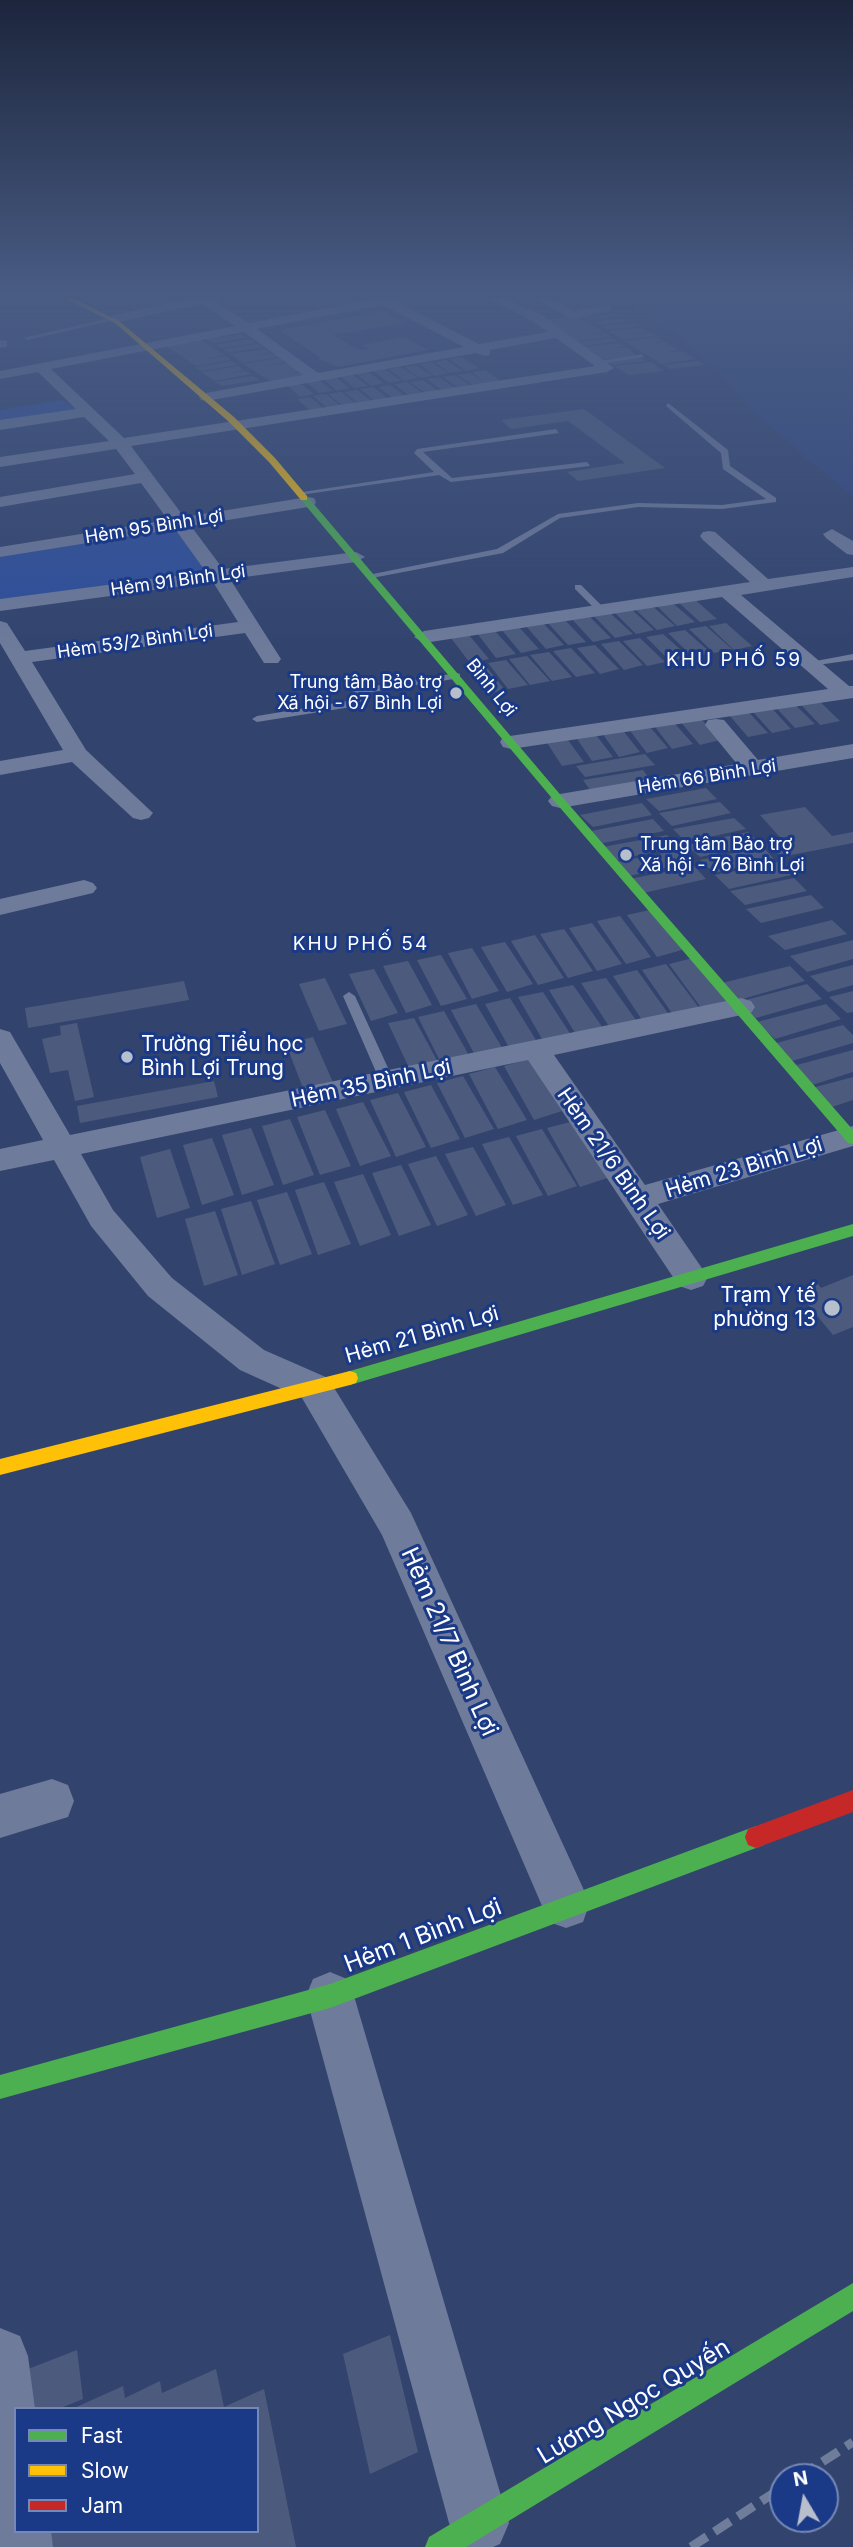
<!DOCTYPE html>
<meta charset="utf-8">
<style>
body{margin:0}
#map{position:relative;width:853px;height:2547px;overflow:hidden;background:#32446e;font-family:Inter,sans-serif}
canvas{display:block}
.legend{position:absolute;left:14px;top:2407px;width:245px;height:126px;box-sizing:border-box;background:#1a3986;border:2px solid #7688b6;margin:0;padding:9px 12px;list-style:none;font-size:21px;color:#fff}
.legend li{display:flex;align-items:center;gap:14px;height:35px}
.legend b{width:35px;border:2px solid #7688b6}
.north{position:absolute;left:769px;top:2463px;width:70px;height:70px;box-sizing:border-box;background:#1a3986;border:2px solid #7688b6;border-radius:50%;rotate:350deg;font-size:19px;font-weight:700;line-height:28px;text-align:center;color:#fff}
.north::after{content:'';display:block;margin:auto;width:24px;height:32px;background:#b7becc;clip-path:polygon(50% 0,100% 100%,50% 72%,0 100%)}
</style>
<div id="map">
<canvas width="853" height="2547"></canvas>
<ul class="legend">
<li><b style="height:9px;background:#4caf50"></b>Fast</li>
<li><b style="height:9px;background:#ffc107"></b>Slow</li>
<li><b style="height:9px;background:#c62828"></b>Jam</li>
</ul>
<div class="north">N</div>
</div>
<script>
const ctx = document.querySelector('canvas').getContext('2d');
ctx.lineJoin = 'round';
function fillPath(path, color) {
  ctx.fillStyle = color;
  ctx.fill(path, 'evenodd');
}
function poly(rows) {
  const path = new Path2D();
  for (const r of rows) {
    path.moveTo(r[0], r[1]);
    for (let i = 2; i < r.length; i += 2) path.lineTo(r[i], r[i + 1]);
  }
  return path;
}
function stroke(path, color, width, dash) {
  ctx.strokeStyle = color;
  ctx.lineWidth = width;
  ctx.lineCap = dash ? 'butt' : 'round';
  ctx.setLineDash(dash || []);
  ctx.stroke(path);
}
function write(font, color, halo, rows, align = 'center') {
  ctx.font = font + ' Inter,sans-serif';
  ctx.lineWidth = 6;
  ctx.setLineDash([]);
  ctx.textBaseline = 'middle';
  ctx.strokeStyle = halo;
  ctx.fillStyle = color;
  for (const [text, x, y, turn = 0] of rows) {
    ctx.save();
    ctx.translate(x, y);
    ctx.rotate((+turn || 0) * Math.PI / 180);
    ctx.textAlign = isNaN(turn) ? turn : align;
    if (halo) ctx.strokeText(text, 0, 0);
    ctx.fillText(text, 0, 0);
    ctx.restore();
  }
}
fillPath(poly([
 [63,400,78,409,0,423,0,410],
 [169,528,176,530,208,572,201,575,0,602,0,557]
]), '#2d4e9d');
fillPath(poly([
 [622,298,853,298,853,497,758,416,718,370,673,332]
]), '#30477f');
fillPath(poly([
 [383,311,405,323,333,335,359,350,370,349,362,345,404,337,429,350,338,367,317,358,321,358,279,330],
 [617,313,623,316,591,320,584,317],
 [577,316,604,332,593,334,606,333,612,337,578,341,543,320],
 [626,318,632,321,600,325,593,322],
 [635,323,640,326,608,330,601,326],
 [642,328,648,331,636,334,650,332,656,336,623,340,608,331],
 [242,334,247,338,213,343,206,339],
 [658,337,664,341,649,344,665,342,679,350,666,353,681,351,688,355,679,357,690,355,696,359,662,364,623,341],
 [612,338,618,341,584,346,577,342],
 [199,339,225,355,201,360,226,356,231,360,196,366,163,344],
 [250,339,256,343,221,348,215,345],
 [619,343,625,346,610,349,627,347,637,356,603,360,584,347],
 [258,344,263,347,229,353,222,349],
 [265,349,270,352,256,356,272,353,278,357,243,363,229,354],
 [461,357,479,368,466,371,449,359],
 [640,357,646,361,612,365,604,361],
 [279,358,285,362,264,366,286,363,300,371,290,374,301,372,307,376,272,382,243,364],
 [446,360,463,371,450,373,434,362],
 [232,361,237,365,202,371,195,367],
 [698,361,705,365,671,369,663,365],
 [431,362,448,373,435,376,419,364],
 [651,362,664,371,629,375,614,366],
 [416,365,433,376,420,378,404,367],
 [239,366,244,370,227,374,246,371,251,374,215,381,201,372],
 [401,367,418,378,404,381,389,369],
 [385,369,402,381,389,383,373,371],
 [485,370,502,382,475,387,458,375,470,373,484,382,472,372],
 [368,372,384,383,371,386,356,374],
 [352,374,368,386,354,388,340,376],
 [455,375,473,387,460,389,443,377],
 [253,376,259,380,222,386,215,382],
 [335,377,350,388,337,391,322,378],
 [439,377,457,389,444,392,427,379],
 [318,379,333,391,319,393,305,381],
 [423,380,440,392,427,394,410,382],
 [299,382,314,394,300,397,286,384],
 [407,382,424,394,411,397,394,384],
 [390,385,407,397,394,399,378,387],
 [373,387,389,399,376,402,360,389],
 [357,390,373,402,359,404,344,392],
 [341,392,357,404,344,407,328,394],
 [326,394,342,407,328,409,313,396],
 [310,397,326,410,312,412,297,399],
 [584,409,665,468,578,481,567,472,625,463,568,421,511,429,501,420],
 [692,597,717,619,700,622,676,600],
 [670,601,695,622,677,626,654,603],
 [650,604,675,626,657,630,633,607],
 [630,608,654,630,636,634,613,611],
 [609,612,633,634,615,638,592,614],
 [588,615,611,638,593,642,571,618],
 [564,619,586,642,568,645,547,622],
 [542,622,564,645,546,649,525,625],
 [726,623,752,646,734,650,709,626],
 [518,626,539,649,521,653,501,629],
 [706,626,732,649,714,653,689,629],
 [494,630,516,654,496,658,477,633],
 [685,630,711,653,693,657,668,633],
 [663,634,689,657,670,661,646,637],
 [469,635,489,659,470,663,451,638],
 [640,638,665,662,647,666,623,641],
 [619,641,643,665,624,670,601,644],
 [595,645,619,669,600,674,577,648],
 [571,648,595,673,576,677,553,651],
 [549,652,572,677,552,681,530,655],
 [527,656,550,681,530,685,509,659],
 [506,660,528,685,508,689,488,663],
 [484,664,505,690,485,694,465,668],
 [811,693,840,721,820,725,793,696],
 [787,697,815,724,795,728,769,700],
 [765,701,791,729,772,733,746,704],
 [742,705,768,733,748,737,723,708],
 [695,712,720,740,700,745,675,715],
 [668,716,693,744,672,749,649,719],
 [644,720,668,748,647,753,624,723],
 [617,723,640,752,619,757,597,726],
 [590,727,613,757,592,761,571,730],
 [562,732,584,762,562,766,542,735],
 [645,754,655,765,585,777,576,766],
 [643,770,651,781,590,790,583,780],
 [706,788,717,799,659,811,646,799],
 [720,802,731,813,672,826,659,813],
 [642,803,652,815,593,827,580,815],
 [805,807,832,836,853,832,853,843,781,857,772,847,786,844,760,815],
 [734,818,746,829,686,842,673,829],
 [653,819,664,831,603,843,591,831],
 [748,832,760,844,700,857,686,845],
 [667,835,677,847,616,860,603,847],
 [763,847,774,859,714,873,700,860],
 [680,850,691,862,629,876,616,862],
 [778,862,791,875,729,889,715,875],
 [694,866,706,879,643,893,630,879],
 [794,878,807,891,745,905,730,891],
 [811,895,824,908,761,923,746,909],
 [650,910,682,950,657,957,627,915],
 [620,916,651,957,626,964,597,921],
 [832,920,847,934,785,950,768,936],
 [592,923,622,964,597,971,569,928],
 [564,929,593,971,568,978,540,934],
 [535,935,564,978,538,985,511,941],
 [853,940,853,959,807,972,790,956],
 [505,942,533,984,507,992,481,947],
 [472,948,499,991,472,999,448,953],
 [441,955,467,999,441,1006,417,960],
 [693,958,727,1002,702,1009,669,964],
 [408,961,432,1005,406,1013,383,966],
 [666,964,700,1009,674,1016,642,970],
 [853,965,853,985,828,992,810,976],
 [790,966,805,981,739,1000,722,983],
 [374,969,398,1013,371,1021,349,974],
 [637,970,670,1016,644,1023,613,976],
 [325,978,347,1024,319,1031,299,984],
 [606,978,638,1023,612,1031,581,983],
 [184,981,189,1000,28,1028,25,1008],
 [807,984,822,999,756,1018,738,1002],
 [573,985,605,1031,578,1038,549,990],
 [853,991,853,1012,847,1013,829,997],
 [543,992,573,1038,546,1046,518,997],
 [510,998,539,1045,512,1053,485,1004],
 [476,1004,504,1051,477,1059,451,1010],
 [826,1004,841,1019,775,1039,757,1022],
 [444,1011,471,1059,443,1067,418,1017],
 [414,1018,440,1066,412,1074,388,1023],
 [77,1023,94,1097,75,1101,68,1070,50,1073,42,1039,61,1035,60,1026],
 [843,1025,853,1035,853,1043,792,1061,773,1044],
 [313,1037,335,1087,306,1096,286,1044],
 [853,1050,853,1072,812,1085,793,1066],
 [529,1059,562,1111,534,1120,504,1066],
 [495,1067,527,1120,498,1129,469,1074],
 [463,1076,494,1129,465,1138,437,1083],
 [853,1077,853,1100,832,1107,812,1088],
 [214,1081,218,1097,80,1123,77,1106],
 [431,1085,460,1139,431,1148,404,1092],
 [398,1093,426,1147,396,1157,370,1100],
 [363,1102,391,1156,360,1166,336,1109],
 [325,1110,351,1166,320,1175,297,1117],
 [290,1119,314,1175,283,1185,262,1126],
 [574,1121,610,1177,580,1187,547,1128],
 [251,1128,274,1185,242,1195,222,1135],
 [542,1129,577,1186,548,1196,516,1136],
 [509,1137,543,1195,513,1205,482,1144],
 [212,1138,234,1195,202,1205,183,1145],
 [473,1147,506,1205,476,1216,445,1154],
 [170,1149,190,1208,157,1218,140,1157],
 [436,1156,468,1215,437,1226,408,1164],
 [401,1165,431,1225,399,1236,372,1173],
 [363,1174,391,1235,360,1246,334,1182],
 [324,1182,351,1244,318,1255,295,1190],
 [287,1192,312,1254,280,1265,257,1200],
 [251,1201,275,1264,242,1275,221,1209],
 [215,1211,238,1275,204,1286,185,1219],
 [853,1275,853,1327,833,1335,796,1290,817,1283,821,1288],
 [390,2335,418,2452,370,2474,343,2354],
 [77,2350,83,2399,58,2409,26,2409,23,2371],
 [216,2369,224,2407,264,2389,296,2547,50,2547,48,2531,257,2531,257,2409,72,2409,123,2386,125,2398,160,2381,162,2393]
]), '#4c5b7d');
fillPath(poly([
 [113,317,115,320,27,340,24,338,113,317],
 [642,354,644,357,597,364,594,362,642,354],
 [668,403,728,450,730,466,776,498,776,502,722,509,638,507,560,518,503,553,372,578,368,575,497,549,558,514,638,503,722,505,766,499,723,469,721,453,666,406,668,403],
 [556,429,559,433,423,452,452,478,587,462,590,466,451,482,439,475,300,495,296,493,434,472,414,453,417,449,556,429],
 [575,585,581,585,604,608,604,612,598,612,575,589,575,585],
 [853,654,853,660,810,666,805,663,853,654],
 [457,673,460,674,460,678,359,694,362,701,351,707,257,722,252,719,257,716,348,701,351,700,349,695,356,689,457,673],
 [349,992,355,996,394,1081,392,1084,382,1084,380,1081,343,996,349,992]
]), '#6e7b9b');
fillPath(poly([
 [194,298,221,298,215,302,249,323,379,298,404,298,397,302,479,344,548,332,532,321,488,298,504,298,542,315,614,368,607,372,131,446,184,517,308,497,314,498,316,502,314,506,308,507,191,526,223,569,356,552,365,557,356,562,230,579,281,659,278,663,264,663,245,633,32,662,86,750,153,813,149,818,141,820,133,818,72,762,0,775,0,761,63,750,0,643,0,621,7,623,25,651,238,622,213,582,0,611,0,599,206,572,175,529,0,557,0,547,168,520,141,483,0,507,0,497,135,474,116,449,0,467,0,457,109,441,84,417,0,430,0,420,76,409,38,372,0,379,0,371,235,326,202,304,113,323,107,319,113,315,194,298],
 [383,305,464,347,318,373,257,329,383,305],
 [244,332,303,375,206,393,201,394,199,397,201,400,206,401,476,353,485,356,490,355,490,350,556,338,595,366,124,438,51,369,244,332],
 [533,298,549,298,574,311,606,304,612,308,610,311,572,319,533,298],
 [0,340,7,341,7,347,0,348,0,340],
 [832,529,853,541,853,555,847,554,826,538,823,534,832,529],
 [709,531,715,532,768,579,853,567,853,577,741,595,849,686,853,686,853,698,511,749,503,747,500,742,503,737,828,689,722,597,424,643,414,637,424,631,750,582,703,540,700,536,703,532,709,531],
 [716,719,724,720,758,760,853,744,853,758,560,808,552,806,548,801,552,796,560,794,737,764,705,725,708,720,716,719],
 [84,880,93,883,97,888,93,893,0,915,0,899,84,880],
 [741,998,751,1001,755,1007,751,1013,554,1055,645,1185,853,1126,853,1146,658,1204,708,1277,703,1286,691,1290,679,1286,528,1060,81,1154,113,1210,172,1278,264,1350,328,1378,411,1513,583,1888,589,1905,583,1922,566,1928,549,1922,382,1535,302,1398,240,1370,148,1296,91,1226,54,1160,0,1171,0,1149,43,1140,0,1063,0,1029,10,1032,70,1135,741,998],
 [52,1779,68,1785,74,1801,68,1817,0,1838,0,1794,52,1779],
 [330,1972,347,1979,354,1996,509,2523,500,2544,493,2547,465,2547,458,2544,449,2523,306,1996,313,1979,330,1972],
 [0,2328,20,2336,28,2356,35,2409,16,2409,16,2531,51,2531,53,2547,0,2547,0,2328]
]), '#6e7b9b');
fillPath(poly([
 [301,496,307,496,564,799,853,1130,853,1144,848,1143,556,803,301,500,301,496],
 [853,1224,853,1236,350,1385,344,1383,342,1378,344,1373,350,1371,853,1224],
 [756,1826,764,1829,767,1837,764,1845,330,2008,0,2099,0,2075,330,1984,756,1826],
 [853,2283,853,2311,466,2547,425,2547,429,2537,853,2283]
]), '#4caf50');
fillPath(poly([
 [64,298,72,298,119,321,234,417,275,458,307,496,307,500,301,500,269,462,228,421,115,323,64,298],
 [350,1371,356,1373,358,1378,356,1383,350,1385,0,1475,0,1459,350,1371]
]), '#ffc107');
fillPath(poly([
 [853,1790,853,1812,756,1848,748,1845,745,1837,748,1829,853,1790]
]), '#c62828');
stroke(poly([
 [799,2477,853,2442],
 [691,2547,783,2487]
]), '#6f7d9b', 9, [19, 9]);
const sky = ctx.createLinearGradient(0, 0, 0, 655);
sky.addColorStop(0, '#1c253c');
sky.addColorStop(0.45, '#495c84');
sky.addColorStop(1, '#495c8400');
ctx.fillStyle = sky;
ctx.fillRect(0, 0, 853, 655);
for (const [x, y, r, color] of [
 [456,693,7,"#b7becc"],
 [626,855,7,"#b7becc"],
 [127,1057,7,"#b7becc"],
 [832,1308,9,"#b7becc"]
]) {
  const dot = new Path2D();
  dot.arc(x, y, r, 0, 2 * Math.PI);
  ctx.fillStyle = color;
  ctx.fill(dot);
  stroke(dot, '#1a3986', 2.5);
}
write('18px', '#fff', '#1a3986', [
 ["Hẻm 95 Bình Lợi",154,527,-9],
 ["Hẻm 91 Bình Lợi",178,581,-8],
 ["Hẻm 53/2 Bình Lợi",135,642,-8],
 ["Bình Lợi",491,688,51],
 ["Hẻm 66 Bình Lợi",707,777,-9]
]);
write('18px', '#fff', '#1a3986', [
 ["Trung tâm Bảo trợ",442,683],
 ["Xã hội - 67 Bình Lợi",442,704],
 ["Trung tâm Bảo trợ",640,845,"left"],
 ["Xã hội - 76 Bình Lợi",640,866,"left"]
], 'right');
ctx.letterSpacing = '2px';
write('19px', '#fff', '#1a3986', [
 ["KHU PHỐ 59",734,660],
 ["KHU PHỐ 54",361,944]
]);
ctx.letterSpacing = '0px';
write('21px', '#fff', '#1a3986', [
 ["Trường Tiểu học",141,1045],
 ["Bình Lợi Trung",141,1069],
 ["Trạm Y tế",816,1296,"right"],
 ["phường 13",816,1320,"right"]
], 'left');
write('21px', '#fff', '#1a3986', [
 ["Hẻm 35 Bình Lợi",371,1084,-12],
 ["Hẻm 21/6 Bình Lợi",613,1164,55],
 ["Hẻm 23 Bình Lợi",744,1168,-17],
 ["Hẻm 21 Bình Lợi",422,1335,-16]
]);
write('24px', '#fff', '#1a3986', [
 ["Hẻm 21/7 Bình Lợi",449,1642,66],
 ["Hẻm 1 Bình Lợi",423,1936,-21],
 ["Lương Ngọc Quyến",634,2402,-31]
]);
</script>
